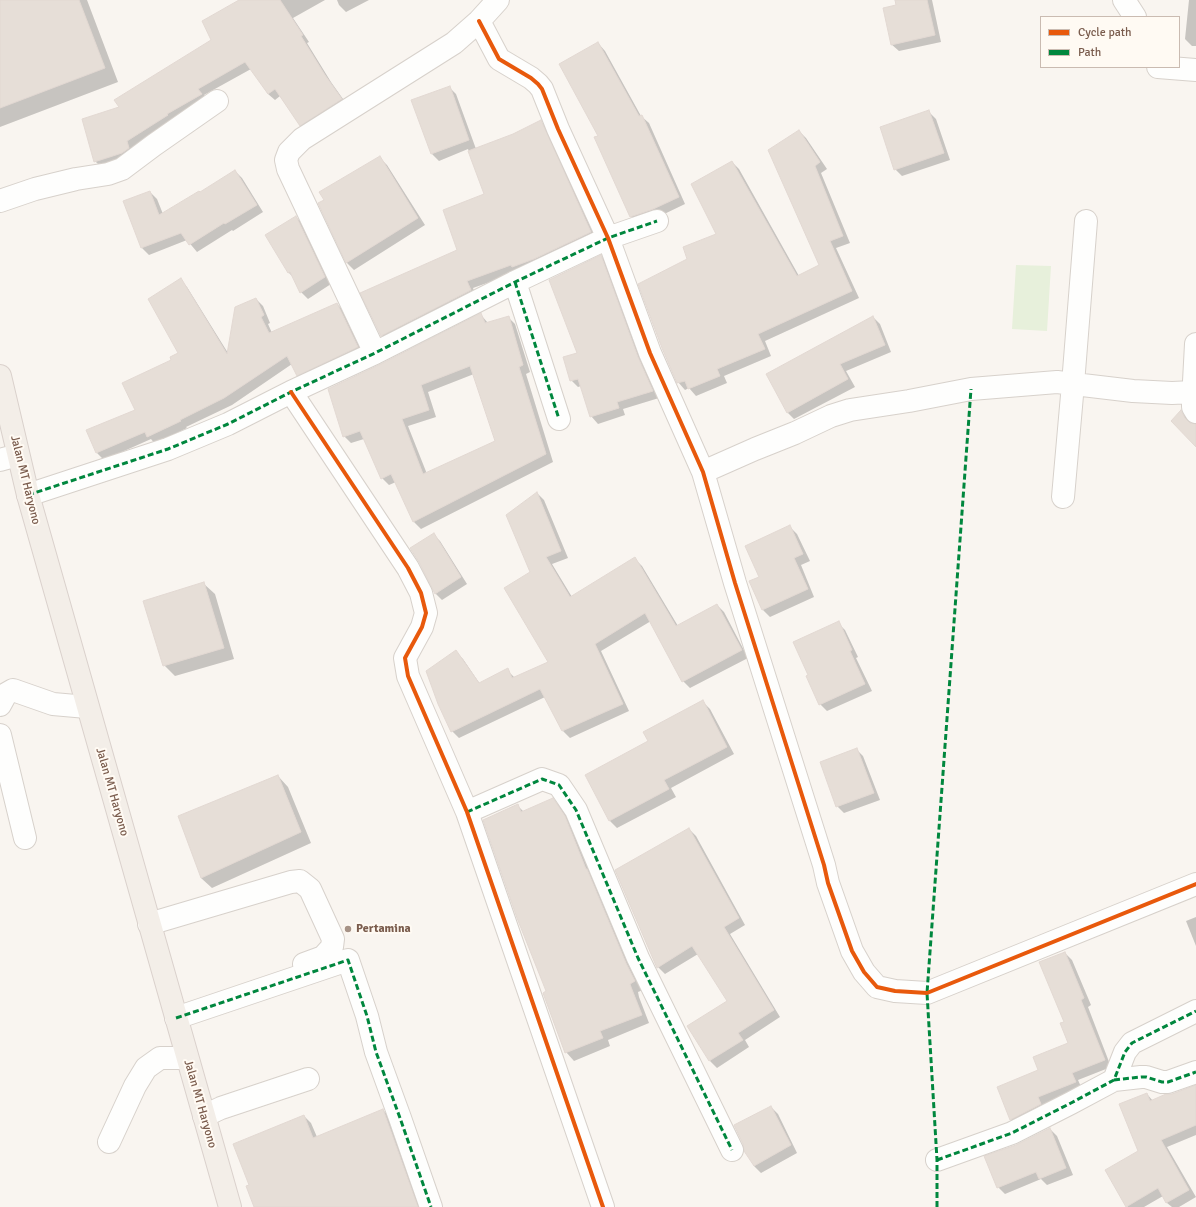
<!DOCTYPE html>
<style>
body{margin:0}
#map{position:relative;width:1196px;height:1207px;overflow:hidden;background:#f9f5f0;font-family:Signika,sans-serif}
canvas{display:block}
.legend{position:absolute;left:1040px;top:16px;width:140px;height:52px;box-sizing:border-box;background:#fffaf3;border:1px solid #cabbb1;margin:0;padding:5px 7px;list-style:none;font-size:12px;color:#7a5c4d}
.legend li{display:flex;align-items:center;gap:8px;height:20px}
.legend b{width:20px;border:1px solid #cabbb1}
</style>
<div id="map">
<canvas width="1196" height="1207"></canvas>
<ul class="legend">
<li><b style="height:5px;background:#e8590c"></b>Cycle path</li>
<li><b style="height:5px;background:#00873e"></b>Path</li>
</ul>
</div>
<script>
const ctx = document.querySelector('canvas').getContext('2d');
ctx.lineJoin = 'round';
function fillPath(path, color) {
  ctx.fillStyle = color;
  ctx.fill(path, 'evenodd');
}
function poly(rows) {
  const path = new Path2D();
  for (const r of rows) {
    path.moveTo(r[0], r[1]);
    for (let i = 2; i < r.length; i += 2) path.lineTo(r[i], r[i + 1]);
  }
  return path;
}
function stroke(path, color, width, dash) {
  ctx.strokeStyle = color;
  ctx.lineWidth = width;
  ctx.lineCap = dash ? 'butt' : 'round';
  ctx.setLineDash(dash || []);
  ctx.stroke(path);
}
function write(font, color, halo, rows, align = 'center') {
  ctx.font = font + ' Signika,sans-serif';
  ctx.lineWidth = 4;
  ctx.setLineDash([]);
  ctx.textBaseline = 'middle';
  ctx.strokeStyle = halo;
  ctx.fillStyle = color;
  for (const [text, x, y, turn = 0] of rows) {
    ctx.save();
    ctx.translate(x, y);
    ctx.rotate((+turn || 0) * Math.PI / 180);
    ctx.textAlign = isNaN(turn) ? turn : align;
    if (halo) ctx.strokeText(text, 0, 0);
    ctx.fillText(text, 0, 0);
    ctx.restore();
  }
}
fillPath(poly([
 [1016,265,1051,266,1047,331,1012,329]
]), '#e7f0db');
fillPath(poly([
 [7,0,87,0,118,82,0,127,0,3],
 [241,0,325,0,293,18,309,42,307,43,331,82,348,106,307,131,300,125,280,96,275,100,268,94,251,69,204,95,207,101,135,155,102,168,95,161,120,108,212,41],
 [337,0,369,0,346,12,339,5],
 [896,0,932,0,941,42,899,51,891,44,898,6],
 [1189,0,1196,0,1196,46,1192,46,1185,39],
 [598,43,605,51,641,116,649,123,685,204,658,217,638,224,631,216],
 [449,87,456,94,476,149,513,135,541,122,548,129,598,239,518,272,473,288,477,298,389,342,382,335,458,250,485,195,468,149,439,161,432,154],
 [929,112,936,119,950,160,902,176,895,169],
 [799,131,806,138,827,169,821,173,850,243,836,248,859,298,765,341,771,356,724,376,727,383,696,396,689,388,685,390,678,382,689,259,717,234,732,162,739,169,799,276,821,265],
 [380,158,387,165,425,225,354,270,347,263,319,204],
 [235,171,242,178,263,212,233,231,232,230,197,252,187,240,149,255,142,248,124,202,150,192,157,199,163,214,200,193],
 [296,217,303,224,331,284,308,299,301,292,294,278,289,273,267,236],
 [601,256,608,263,659,398,623,409,625,415,598,424,591,416,581,386,578,387,571,380,579,354],
 [180,280,187,287,228,353,256,299,263,306,270,323,268,324,272,333,337,304,344,311,365,354,304,382,297,375,292,364,232,405,186,427,187,428,155,444,151,439,104,460,97,453,136,411,172,360,180,354],
 [481,315,488,323,508,317,515,324,530,372,526,374,553,462,421,529,414,522,396,482,389,485,382,478,364,439,351,443,344,436,381,365],
 [474,374,497,442,427,474,408,426,436,417,428,392],
 [873,317,880,324,891,352,846,371,855,387,794,419,787,412],
 [1181,412,1188,419,1191,424,1196,425,1196,446],
 [537,493,544,500,568,558,552,564,572,597,635,559,642,566,678,626,717,605,724,612,748,658,690,688,683,681,651,621,601,651,629,711,570,738,563,731,545,697,459,738,452,731,456,652,463,659,480,684,507,670,515,678,550,662,531,572],
 [790,527,797,534,810,561,801,565,814,597,770,617,763,610,751,582,760,578],
 [433,534,440,541,467,584,442,600,435,593],
 [204,584,215,594,234,659,175,676,164,665],
 [838,623,845,630,858,657,856,658,872,691,827,711,820,704],
 [703,702,710,709,734,754,671,788,676,797,617,828,610,821,586,775,649,742],
 [856,749,863,756,880,800,844,813,837,806],
 [278,776,288,787,311,843,212,888,201,878],
 [553,799,561,808,573,825,643,990,638,992,639,997,649,1023,608,1040,610,1046,574,1061,566,1052,548,992,517,805,524,812],
 [689,829,696,836,745,925,730,934,780,1017,745,1040,749,1047,717,1068,710,1061,728,1001,698,954,665,974,658,967],
 [1196,917,1196,946,1186,921],
 [1065,953,1072,960,1091,1005,1088,1007,1111,1067,1078,1080,1082,1089,1018,1126,1011,1119,1040,1071,1069,1043,1065,1022],
 [1196,1086,1196,1135,1167,1147,1196,1197,1179,1207,1172,1207,1167,1203,1163,1196,1144,1207,1128,1207,1127,1206,1139,1152,1147,1094,1153,1101],
 [771,1107,778,1114,797,1153,761,1173,754,1166,744,1144],
 [383,1110,390,1117,422,1207,255,1207,251,1186,304,1116,311,1123,317,1137],
 [1050,1129,1057,1136,1073,1175,1047,1185,1041,1179,1005,1194,998,1187,1017,1146]
]), '#0003');
const building = poly([
 [0,0,79,0,105,68,0,108,0,0],
 [239,0,280,0,303,35,301,36,325,75,342,99,300,126,275,89,268,94,245,62,198,89,202,94,167,114,168,115,127,141,129,148,122,153,94,162,82,119,119,107,114,100,211,40,202,21,239,0],
 [895,0,927,0,935,35,891,45,883,8,896,5,895,0],
 [598,42,639,116,642,115,679,197,651,210,630,217,594,137,598,136,559,64,598,42],
 [450,86,469,140,431,154,411,100,450,86],
 [929,110,944,153,894,170,880,127,929,110],
 [541,120,591,232,534,259,512,267,511,265,467,281,471,290,381,336,360,293,457,250,443,210,484,194,468,151,513,134,541,120],
 [799,130,820,162,815,166,843,236,830,241,852,291,758,334,765,349,717,369,720,376,688,389,685,381,677,383,662,348,638,284,687,259,683,247,716,234,691,184,732,161,797,276,819,265,768,150,799,130],
 [380,156,418,218,346,263,318,203,324,200,319,192,380,156],
 [235,170,257,205,225,224,224,223,189,245,181,233,141,248,123,201,150,191,159,215,199,191,200,192,235,170],
 [296,216,325,277,300,293,290,272,288,273,265,235,296,216],
 [601,255,638,357,653,391,617,402,619,408,590,417,578,379,570,381,563,357,577,353,549,280,601,255],
 [181,278,227,354,235,307,256,298,264,315,261,317,269,333,337,303,358,347,297,376,287,356,224,398,180,420,181,421,147,437,145,432,96,453,86,430,135,410,122,383,171,360,170,357,178,353,148,299,181,278],
 [481,313,485,323,509,316,523,365,519,367,546,454,413,522,391,474,381,479,360,431,343,437,328,389,381,364,481,313],
 [470,366,495,441,423,474,402,419,429,410,421,385,470,366],
 [873,316,885,345,840,364,848,379,787,413,766,374,873,316],
 [1181,410,1185,418,1190,423,1196,424,1196,447,1171,421,1181,410],
 [537,492,561,551,546,557,570,597,635,557,676,626,717,604,742,650,682,682,645,613,595,644,623,704,562,731,540,689,451,732,438,704,426,671,456,650,479,683,508,668,512,678,548,662,504,588,530,572,506,515,537,492],
 [790,525,803,554,794,558,808,589,762,610,749,581,759,577,745,546,790,525],
 [434,533,461,577,435,594,419,562,410,548,434,533],
 [204,582,224,648,163,666,143,601,204,582],
 [839,621,852,650,850,651,865,684,819,705,806,676,808,675,793,642,839,621],
 [703,700,727,747,664,780,669,789,609,821,585,775,648,741,643,732,703,700],
 [857,748,874,793,836,807,820,762,857,748],
 [278,775,301,832,201,878,178,816,278,775],
 [553,798,565,816,586,869,587,869,626,963,635,981,630,984,631,987,642,1015,600,1031,603,1038,565,1053,543,993,546,991,517,918,483,820,518,804,521,812,553,798],
 [689,828,739,918,724,927,774,1010,738,1033,743,1040,709,1061,687,1026,727,1001,692,946,657,968,615,870,689,828],
 [1065,952,1084,998,1081,1000,1105,1060,1072,1073,1076,1082,1038,1097,1041,1104,1010,1120,997,1087,1038,1070,1033,1057,1068,1043,1060,1023,1064,1022,1039,962,1065,952],
 [1196,1085,1196,1125,1161,1140,1189,1190,1166,1203,1158,1188,1126,1207,1105,1170,1138,1151,1119,1104,1147,1093,1150,1101,1166,1094,1172,1094,1196,1085],
 [771,1106,791,1145,754,1166,744,1151,743,1144,734,1125,771,1106],
 [383,1109,418,1207,254,1207,246,1186,249,1185,233,1144,304,1115,313,1138,383,1109],
 [1050,1128,1066,1168,1039,1179,1036,1172,997,1188,984,1156,1016,1145,1050,1128]
]);
fillPath(building, '#e6ded7');
stroke(building, '#e2d8d2', 1);
const minor = poly([
 [1124,0,1135,17],
 [479,21,499,59,531,78,538,84,542,89,558,129,608,238,650,353,703,472,735,583,824,865,828,883,852,951,864,972,877,987,895,991,927,993,1196,884],
 [1158,67,1196,70],
 [0,201,35,189,76,179,108,174,122,169,154,145,217,101],
 [515,282,559,419],
 [1196,344,1193,400,1193,407,1196,412],
 [375,353,288,169,286,160,289,152,302,139,454,43,479,21,498,0],
 [291,392,408,568,421,593,426,613,422,627,405,658,408,676,467,812,603,1207],
 [0,460,18,455],
 [703,472,755,449,795,433,831,416,850,410,909,401,971,389,1057,382,1133,391,1172,393,1193,392],
 [28,495,168,449,228,424,291,392,375,353,515,282,608,238,657,221],
 [1063,497,1073,384,1086,221],
 [0,705,6,694,13,690,53,704,87,707],
 [0,735,25,838],
 [467,812,542,779,559,785,576,810,638,958,732,1150],
 [149,924,291,882,300,881,310,889,333,939,332,947,323,957,304,964],
 [176,1018,348,960,367,1016,376,1052,400,1118,431,1207],
 [1114,1080,1141,1077,1146,1077,1162,1082,1168,1082,1196,1072],
 [204,1116,221,1108,308,1079],
 [109,1142,135,1086,146,1068,160,1058,187,1058],
 [937,1160,1012,1133,1071,1103,1114,1080,1125,1052,1132,1043,1196,1011]
]);
const major = poly([
 [0,376,28,495,230,1207]
]);
stroke(minor, '#d7d1cb', 24);
stroke(major, '#dad1cc', 24);
stroke(minor, '#fefefd', 22);
stroke(major, '#f3eee8', 22);
stroke(poly([
 [515,282,559,419],
 [28,495,168,449,228,424,291,392,375,353,515,282,608,238,657,221],
 [467,812,542,779,559,785,576,810,638,958,732,1150],
 [176,1018,348,960,367,1016,376,1052,400,1118,431,1207],
 [1114,1080,1141,1077,1146,1077,1162,1082,1168,1082,1196,1072],
 [937,1160,1012,1133,1071,1103,1114,1080,1125,1052,1132,1043,1196,1011],
 [937,1207,937,1160,927,993,971,389]
]), '#00873e', 3, [6, 3]);
stroke(poly([
 [479,21,499,59,531,78,538,84,542,89,558,129,608,238,650,353,703,472,735,583,824,865,828,883,852,951,864,972,877,987,895,991,927,993,1196,884],
 [291,392,408,568,421,593,426,613,422,627,405,658,408,676,467,812,603,1207]
]), '#e8590c', 4);
for (const [x, y, r, color] of [
 [348,929,4,"#a69286"]
]) {
  const dot = new Path2D();
  dot.arc(x, y, r, 0, 2 * Math.PI);
  ctx.fillStyle = color;
  ctx.fill(dot);
  stroke(dot, '#fffaf3', 1.5);
}
write('12px', '#7a5c4d', '#fffaf3', [
 ["Jalan MT Haryono",25,480,76],
 ["Jalan MT Haryono",112,792,74],
 ["Jalan MT Haryono",200,1104,74]
]);
write('bold 12px', '#7a5c4d', '#fffaf3', [
 ["Pertamina",356,929]
], 'left');
</script>
